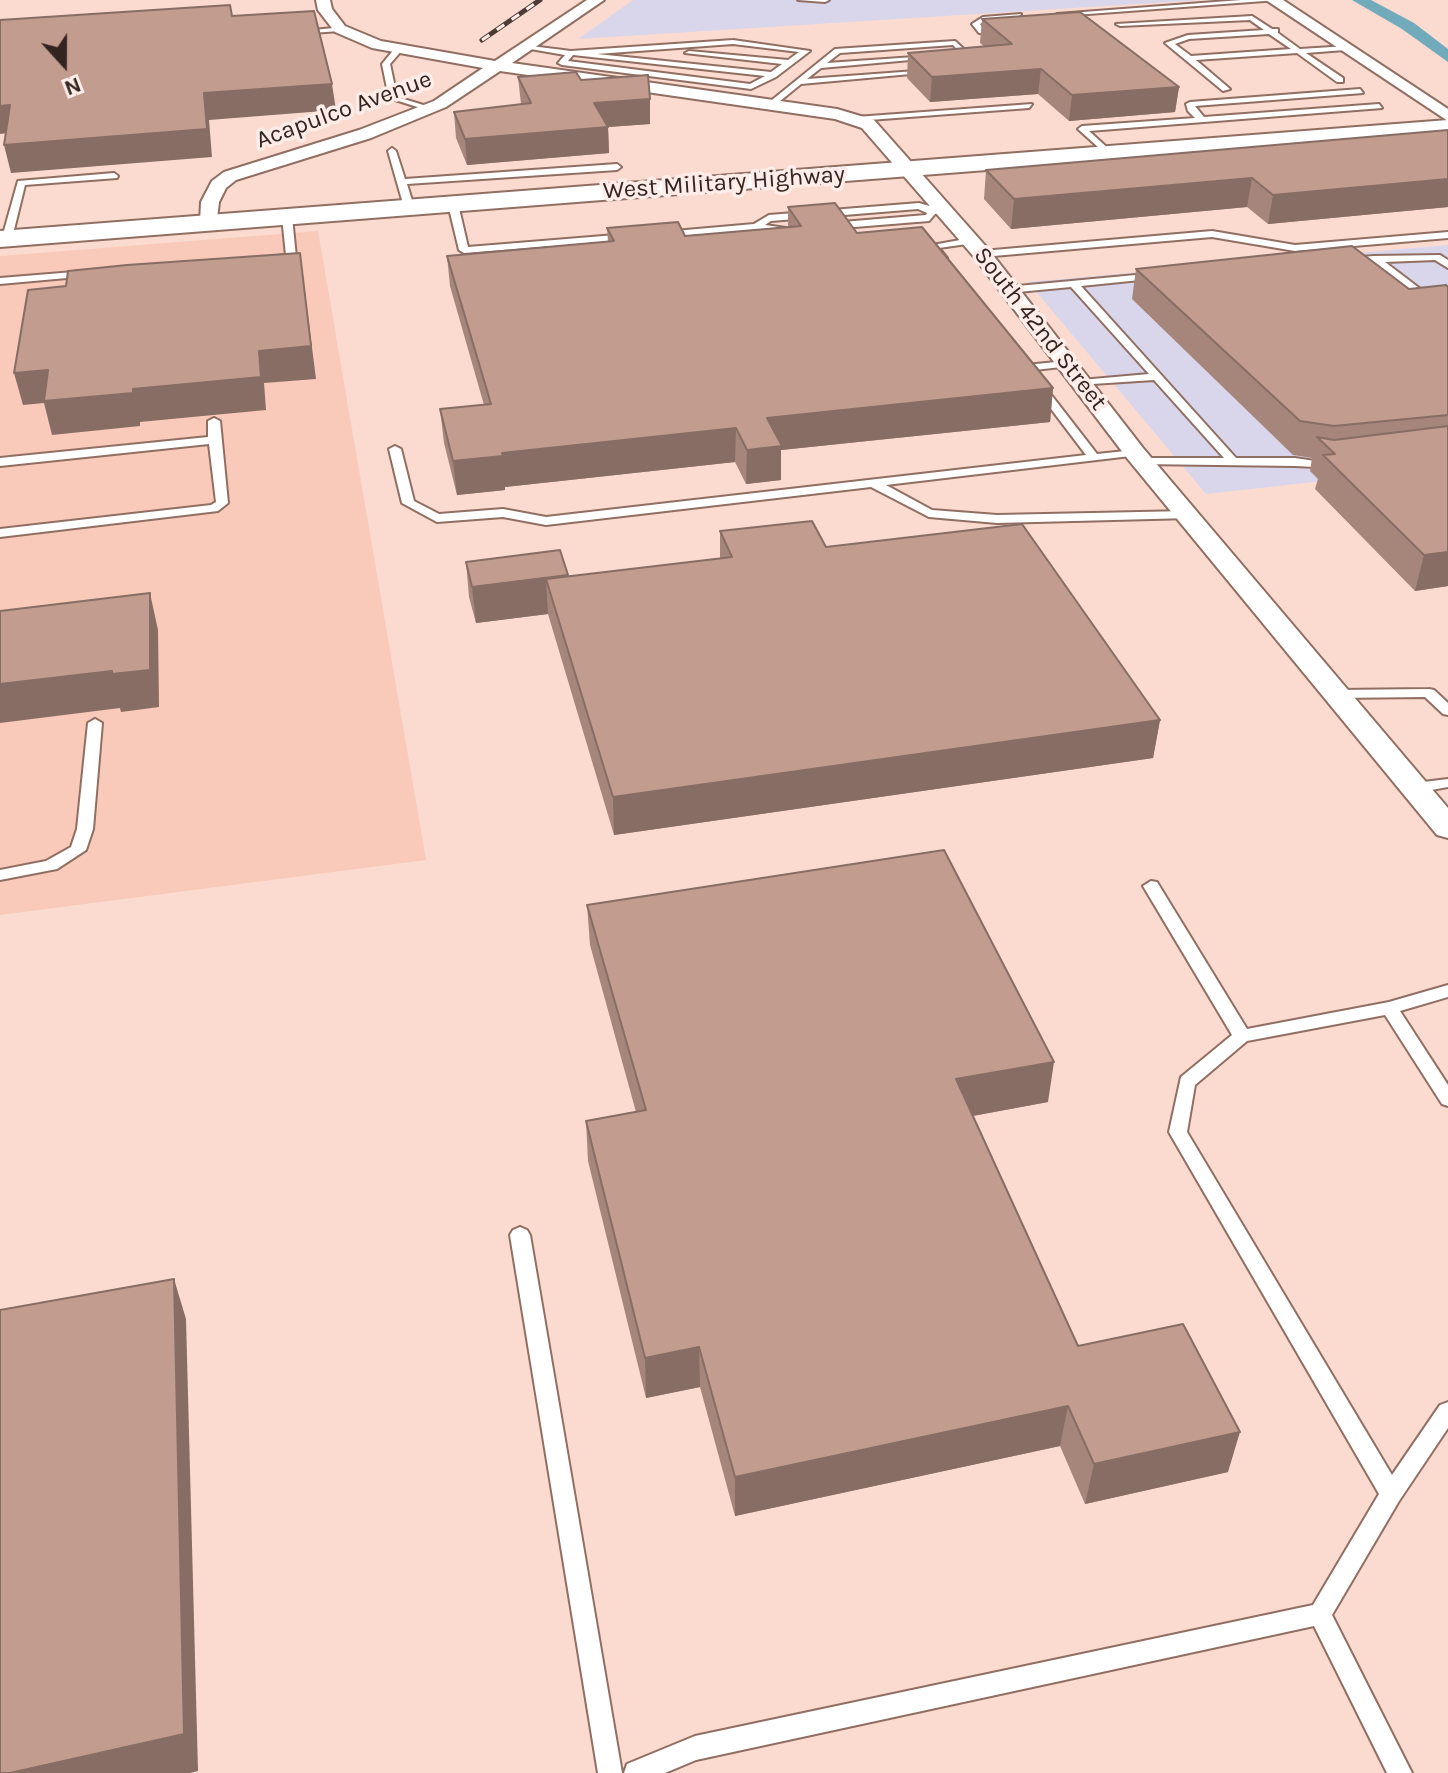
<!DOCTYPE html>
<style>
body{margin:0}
#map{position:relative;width:1448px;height:1773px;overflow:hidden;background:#fbdbd0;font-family:Karla,sans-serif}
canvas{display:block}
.north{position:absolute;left:24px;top:24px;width:80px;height:80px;-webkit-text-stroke:6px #fdece7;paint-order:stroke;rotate:159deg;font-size:22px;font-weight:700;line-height:32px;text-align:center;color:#33241f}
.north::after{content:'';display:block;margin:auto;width:28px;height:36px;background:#33241f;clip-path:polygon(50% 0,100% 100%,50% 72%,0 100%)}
</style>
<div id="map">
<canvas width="1448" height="1773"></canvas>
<div class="north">N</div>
</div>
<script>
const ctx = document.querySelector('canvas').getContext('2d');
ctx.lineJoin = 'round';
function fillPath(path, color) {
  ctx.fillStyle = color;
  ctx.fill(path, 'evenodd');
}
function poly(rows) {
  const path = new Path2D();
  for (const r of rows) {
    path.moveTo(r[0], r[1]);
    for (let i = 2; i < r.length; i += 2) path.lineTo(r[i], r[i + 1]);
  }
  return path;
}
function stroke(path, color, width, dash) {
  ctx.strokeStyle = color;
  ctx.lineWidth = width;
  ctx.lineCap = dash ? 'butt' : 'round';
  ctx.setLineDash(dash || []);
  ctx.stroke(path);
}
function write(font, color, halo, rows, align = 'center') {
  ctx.font = font + ' Karla,sans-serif';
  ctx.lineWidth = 7;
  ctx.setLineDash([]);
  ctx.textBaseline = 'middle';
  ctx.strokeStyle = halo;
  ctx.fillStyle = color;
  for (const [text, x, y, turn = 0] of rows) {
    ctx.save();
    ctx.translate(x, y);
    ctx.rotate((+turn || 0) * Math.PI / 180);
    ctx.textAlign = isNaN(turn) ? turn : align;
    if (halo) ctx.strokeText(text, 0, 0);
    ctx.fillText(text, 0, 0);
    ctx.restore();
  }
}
fillPath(poly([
 [633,0,1201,0,578,39],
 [1448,245,1448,467,1206,494,1028,282]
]), '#d9d6ec');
fillPath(poly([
 [318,231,426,860,0,915,0,256]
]), '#f9caba');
fillPath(poly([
 [1352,0,1371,0,1414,23,1448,49,1448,62,1402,29,1352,0]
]), '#71aabb');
const service = poly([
 [798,0,829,0,825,2,798,0],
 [1241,0,1278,0,1061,16,1057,14,1241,0],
 [1021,14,1018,18,985,21,980,24,984,29,997,30,994,34,979,33,972,24,983,17,1021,14],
 [1252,16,1272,29,1278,29,1278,33,1300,49,1348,46,1345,50,1306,53,1343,78,1343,82,1337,82,1297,53,1196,60,1230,89,1223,91,1165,43,1188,35,1264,30,1250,20,1120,26,1116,24,1252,16],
 [1269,34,1291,49,1191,56,1175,44,1189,39,1269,34],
 [343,27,340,31,298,34,294,32,343,27],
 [733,40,810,51,776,77,751,89,562,65,558,63,565,55,519,47,523,45,571,51,733,40],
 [733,44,799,52,788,60,689,51,685,53,782,64,771,72,597,54,733,44],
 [573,55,765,76,750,84,568,61,573,55],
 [955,41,977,61,977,65,971,65,953,45,840,53,827,63,929,56,933,58,821,68,807,79,929,70,933,72,801,84,774,106,767,104,835,49,955,41],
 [396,47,403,49,390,64,397,97,430,107,430,111,389,98,382,64,396,47],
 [1360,89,1363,93,1195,106,1204,117,1379,104,1382,108,1089,131,1111,151,1112,153,1108,156,1078,129,1082,126,1195,118,1188,111,1186,104,1190,102,1360,89],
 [1032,104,1029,108,856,121,852,119,856,117,1032,104],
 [392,148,396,151,405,179,617,164,621,167,617,170,407,184,414,207,409,210,404,207,388,151,392,148],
 [114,173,118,176,117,178,25,185,12,238,7,241,2,238,18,181,114,173],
 [453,201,458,204,468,247,628,234,633,237,628,240,464,253,459,250,448,204,453,201],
 [919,203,947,211,935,214,929,221,830,229,825,226,830,223,926,215,927,213,918,209,771,221,765,225,786,228,788,230,783,233,756,230,663,238,658,235,663,232,754,224,769,215,919,203],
 [287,214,292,217,296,257,291,260,270,261,270,257,286,255,282,217,287,214],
 [1212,231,1295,245,1448,232,1448,238,1295,251,1212,237,982,257,977,254,982,251,1212,231],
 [971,238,976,241,974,243,939,248,947,258,942,261,927,246,971,238],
 [1440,255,1448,260,1448,268,1435,260,1385,262,1448,310,1448,318,1373,263,1348,264,1343,261,1348,258,1374,256,1440,255],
 [86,271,89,272,89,276,0,284,0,278,86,271],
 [1157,273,1162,276,1160,278,1081,286,1236,458,1295,458,1335,464,1335,468,1295,466,1139,464,1139,460,1143,458,1224,458,1154,380,1077,385,1076,383,1081,380,1149,374,1071,287,1007,293,1002,290,1007,287,1157,273],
 [1066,361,1070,362,1070,366,1026,371,1021,368,1026,365,1066,361],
 [1038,382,1042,383,1097,454,1135,450,1139,451,1139,455,886,485,932,510,997,515,1187,511,1193,515,1191,518,997,523,929,517,871,487,546,525,503,517,437,522,402,503,389,449,395,446,401,449,414,501,439,514,503,509,546,517,1086,455,1033,385,1038,382],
 [214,418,220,421,228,503,218,511,0,537,0,529,211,505,216,502,209,444,0,466,0,458,208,437,208,421,214,418],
 [1429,689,1434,690,1448,703,1448,715,1443,714,1425,697,1336,698,1329,694,1336,690,1429,689],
 [95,719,102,723,93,829,86,850,57,869,0,880,0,870,46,861,71,847,77,829,88,723,95,719],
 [1448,779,1448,787,1415,793,1407,788,1415,783,1448,779],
 [1151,881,1157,882,1247,1029,1389,1002,1448,985,1448,997,1400,1011,1448,1085,1448,1106,1442,1104,1385,1015,1247,1041,1195,1085,1187,1132,1392,1475,1440,1405,1448,1402,1448,1428,1399,1501,1332,1615,1412,1773,1387,1773,1314,1626,696,1760,665,1773,624,1773,627,1764,695,1736,1313,1605,1379,1494,1169,1132,1181,1077,1232,1035,1143,886,1151,881],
 [520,1227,527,1230,530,1235,622,1773,598,1773,510,1235,513,1230,520,1227]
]);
const minor = poly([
 [316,0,330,0,332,9,345,26,381,41,495,61,587,0,604,0,512,63,837,109,874,120,989,250,1143,448,1448,808,1448,838,1437,835,1127,458,975,258,862,128,835,119,500,71,446,107,371,138,236,180,226,188,219,202,216,227,202,227,200,223,201,202,212,181,224,172,359,130,434,101,483,68,372,48,335,32,318,10,316,0],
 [1266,0,1283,0,1448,109,1448,121,1266,0]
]);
const secondary = poly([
 [1448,120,1448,134,0,247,0,231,1448,120]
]);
stroke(service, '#916e62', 4);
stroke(minor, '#916e62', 4);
stroke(secondary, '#916e62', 4);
fillPath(service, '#fff');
fillPath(minor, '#fff');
fillPath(secondary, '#fff');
const rail = poly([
 [482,40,540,0]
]);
stroke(rail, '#4d3c36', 5);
stroke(rail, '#fdece7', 3, [9]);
fillPath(poly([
 [982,19,1179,87,1175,112,1069,121,1038,94,930,102,907,78,908,53,985,47,980,43],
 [518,77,581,80,650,124,608,127,609,153,467,165,456,138,454,112,521,104],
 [1448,130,1448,207,1268,224,1247,207,1011,229,984,199,986,170],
 [788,207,857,233,1053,388,1050,422,781,450,781,480,746,484,735,462,505,487,505,490,457,495,444,443,440,409,484,405,450,286,447,256,608,242,607,228,685,236,788,227],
 [1136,269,1409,289,1448,287,1448,586,1415,591,1315,489,1318,479,1310,471,1312,458,1293,455,1132,299],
 [720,531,826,547,1160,720,1153,758,614,835,548,614,476,623,469,597,466,562,568,577,720,559],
 [587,905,1048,1102,972,1116,1078,1346,1228,1472,1085,1504,1060,1446,735,1516,700,1387,646,1398,588,1161,586,1121,636,1112,590,945]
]), '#a6867b');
fillPath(poly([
 [1041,69,1038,94,930,102,932,77],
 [332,84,336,110,209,120,212,157,11,173,4,145,204,93],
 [1179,87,1175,112,1069,121,1072,95],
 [650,99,650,124,608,127,609,153,467,165,465,139,594,103],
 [10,105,16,132,0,134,0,106],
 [1252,178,1247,207,1011,229,1014,199],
 [1448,179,1448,207,1268,224,1273,195],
 [300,253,316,379,264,383,266,410,140,422,140,426,52,435,44,403,23,405,14,373,48,370,133,389,259,351],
 [1053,388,1050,422,781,450,781,480,746,484,747,450,767,418],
 [736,428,735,462,505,487,505,490,457,495,453,461,502,453],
 [1448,552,1448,586,1415,591,1424,555],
 [568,575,570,611,546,579,548,614,476,623,472,587],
 [150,593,158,630,159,707,121,712,120,708,0,723,0,684],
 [1160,720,1153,758,614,835,613,797],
 [1054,1062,1048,1102,951,1120,956,1079],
 [174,1279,186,1319,198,1771,190,1773,10,1773],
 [699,1347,700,1387,646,1398,645,1358],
 [1068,1406,1060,1446,735,1516,735,1477],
 [1240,1432,1228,1472,1085,1504,1094,1464]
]), '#876d64');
const building = poly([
 [230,5,232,16,314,11,332,84,204,93,207,129,4,145,10,105,0,106,0,20,230,5],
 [1080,12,1179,87,1072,95,1041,69,932,77,908,53,1012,44,982,19,1080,12],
 [576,72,581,80,648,75,650,99,594,103,608,127,465,139,454,112,531,103,518,77,576,72],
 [1448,130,1448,179,1273,195,1252,178,1014,199,986,170,1448,130],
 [835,203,857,233,922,227,1053,388,767,418,782,446,747,450,736,428,502,453,503,456,453,461,440,409,491,404,447,256,614,241,607,228,678,222,685,236,801,226,788,207,835,203],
 [1352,246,1409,289,1446,285,1448,287,1448,415,1334,426,1300,421,1136,269,1352,246],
 [300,253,311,346,259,351,261,377,133,389,133,393,44,401,48,370,14,373,28,290,66,286,68,271,127,265,300,253],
 [1448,426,1448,552,1424,555,1323,455,1335,454,1317,437,1334,440,1448,426],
 [812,521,826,547,1022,524,1160,720,613,797,546,579,732,557,720,531,812,521],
 [560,550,568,575,472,587,466,562,560,550],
 [150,593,150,670,112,674,112,671,0,684,0,611,150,593],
 [944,850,1054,1062,956,1079,1078,1346,1183,1324,1240,1432,1094,1464,1068,1406,735,1477,699,1347,645,1358,586,1121,646,1110,587,905,944,850],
 [174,1279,184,1734,10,1773,0,1773,0,1310,174,1279]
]);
fillPath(building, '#c19c8f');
stroke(building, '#876d64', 2);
write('24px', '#33241f', '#fdece7', [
 ["Acapulco Avenue",344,110,-20],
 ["West Military Highway",724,183,-4],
 ["South 42nd Street",1040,329,52]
]);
</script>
